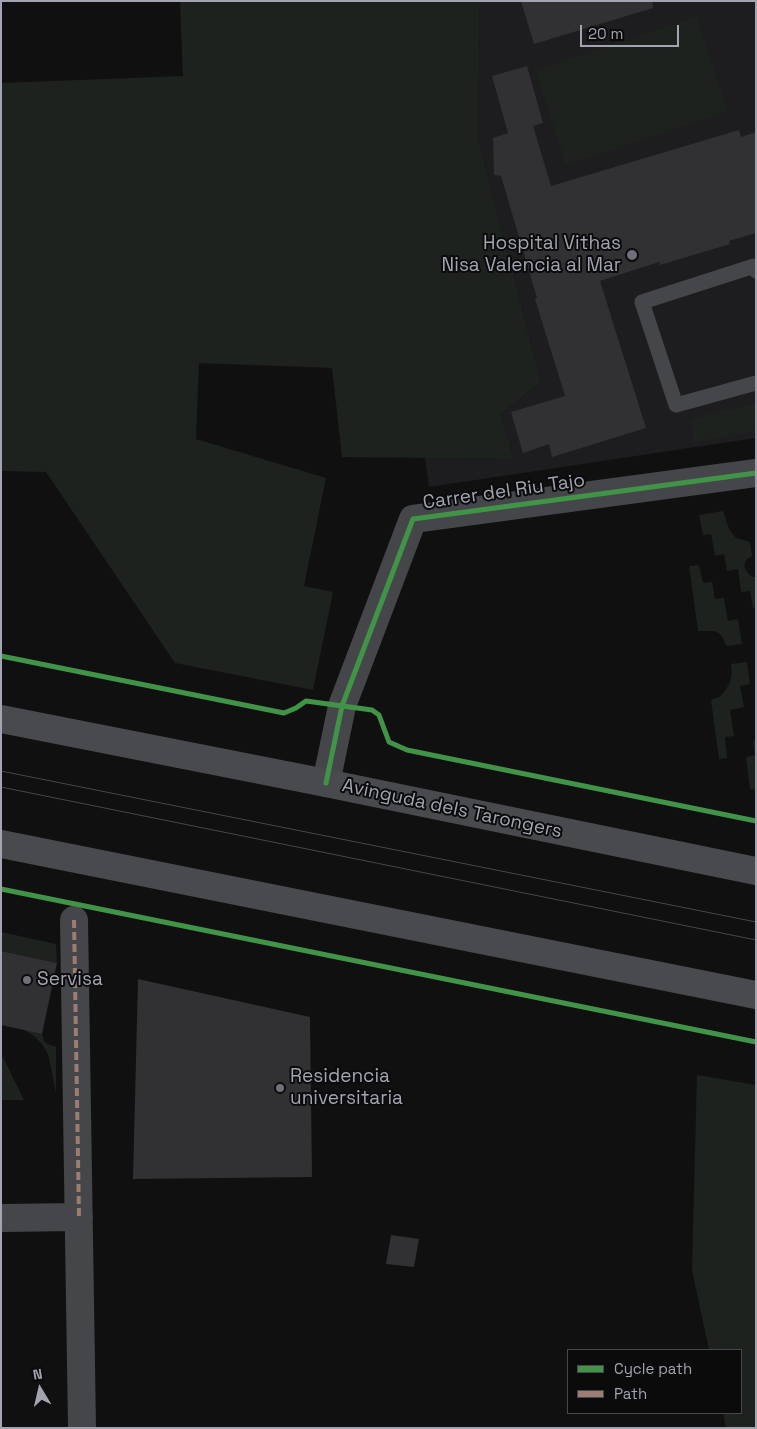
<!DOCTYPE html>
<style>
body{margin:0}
#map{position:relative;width:757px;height:1429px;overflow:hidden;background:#101011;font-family:"Space Grotesk",sans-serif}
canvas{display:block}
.frame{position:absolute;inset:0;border:2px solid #a2a4b1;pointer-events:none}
.legend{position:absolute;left:567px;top:1349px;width:175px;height:65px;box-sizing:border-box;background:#0b0b0c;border:1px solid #47484e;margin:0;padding:6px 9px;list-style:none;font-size:15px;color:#a2a4b1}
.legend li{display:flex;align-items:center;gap:10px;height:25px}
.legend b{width:25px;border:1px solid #47484e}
.north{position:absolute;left:15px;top:1364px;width:50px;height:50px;-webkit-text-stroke:4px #0b0b0c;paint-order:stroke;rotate:351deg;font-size:14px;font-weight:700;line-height:20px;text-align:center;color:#a2a4b1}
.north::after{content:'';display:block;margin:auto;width:18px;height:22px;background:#a2a4b1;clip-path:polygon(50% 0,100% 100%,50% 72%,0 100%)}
.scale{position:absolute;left:580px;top:25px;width:99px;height:22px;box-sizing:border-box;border:2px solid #a2a4b1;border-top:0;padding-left:6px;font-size:15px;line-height:18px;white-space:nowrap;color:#a2a4b1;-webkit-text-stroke:4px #0b0b0c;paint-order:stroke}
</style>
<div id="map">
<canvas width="757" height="1429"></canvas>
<div class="frame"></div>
<ul class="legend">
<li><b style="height:6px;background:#419447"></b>Cycle path</li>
<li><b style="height:6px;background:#9b7d72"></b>Path</li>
</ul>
<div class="north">N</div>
<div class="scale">20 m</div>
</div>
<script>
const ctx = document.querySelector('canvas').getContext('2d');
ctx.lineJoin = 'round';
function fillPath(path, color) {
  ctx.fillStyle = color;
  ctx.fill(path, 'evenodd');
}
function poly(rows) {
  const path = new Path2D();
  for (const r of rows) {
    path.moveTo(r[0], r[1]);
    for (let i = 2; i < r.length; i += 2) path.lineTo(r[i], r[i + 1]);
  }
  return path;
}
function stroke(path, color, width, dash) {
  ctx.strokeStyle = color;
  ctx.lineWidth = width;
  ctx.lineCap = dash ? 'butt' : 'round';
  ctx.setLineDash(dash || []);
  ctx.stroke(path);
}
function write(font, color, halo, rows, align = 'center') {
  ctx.font = font + ' "Space Grotesk",sans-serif';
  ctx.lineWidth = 4;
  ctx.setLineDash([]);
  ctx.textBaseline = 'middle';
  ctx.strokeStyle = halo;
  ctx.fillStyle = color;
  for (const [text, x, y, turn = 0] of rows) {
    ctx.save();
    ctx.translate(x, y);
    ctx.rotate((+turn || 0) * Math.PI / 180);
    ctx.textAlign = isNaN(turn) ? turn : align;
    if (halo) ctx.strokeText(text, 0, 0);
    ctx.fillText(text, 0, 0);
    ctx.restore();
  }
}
fillPath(poly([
 [480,1,756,1,756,438,429,487,425,458,514,459,501,414,541,382,478,137]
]), '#1d1d1f');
fillPath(poly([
 [180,1,480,1,478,137,541,382,501,414,514,459,342,457,332,368,199,363,196,439,326,478,304,586,333,592,313,690,175,663,46,472,1,471,1,83,183,76],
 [697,17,728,111,566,165,535,70],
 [756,403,756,431,694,442,690,419],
 [723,511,729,529,736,538,750,542,752,556,746,560,744,566,747,572,752,577,756,577,756,607,753,608,750,591,741,592,738,569,727,571,724,554,715,556,711,534,703,535,699,515],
 [699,565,703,583,712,582,715,599,724,598,728,621,738,619,742,644,726,646,724,640,720,634,714,631,698,631,689,566],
 [747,662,750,684,740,686,744,707,730,710,734,736,725,737,727,758,719,759,711,700,719,697,725,691,730,682,732,674,731,664],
 [753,741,756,741,756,790,750,789,746,757,755,755],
 [1,932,56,944,57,963,1,951],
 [22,1029,42,1034,44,1041,48,1044,56,1047,56,1093,48,1054,42,1044,34,1036],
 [1,1057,3,1057,24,1100,1,1100],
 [697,1075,756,1085,756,1428,726,1428,723,1413,741,1413,741,1350,709,1350,692,1270]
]), '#1d221e');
fillPath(poly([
 [521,1,652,1,653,8,534,44],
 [527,66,543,123,533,126,551,186,739,130,741,137,756,132,756,233,729,241,730,244,660,265,659,262,600,281,646,428,552,457,549,444,523,453,511,412,565,396,535,299,537,298,501,176,494,175,493,138,508,133,492,76],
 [1,951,57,963,42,1034,1,1025],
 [138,979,310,1017,312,1177,133,1179],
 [391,1235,419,1239,414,1267,386,1264]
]), '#313133');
stroke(poly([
 [756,271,754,266,642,302,676,405,756,383]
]), '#454649', 15);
stroke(poly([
 [326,783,342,706,413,519,756,473],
 [74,920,82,1428],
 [1,1218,79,1217]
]), '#454649', 28);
stroke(poly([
 [1,719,326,783,756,871],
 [1,844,756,995]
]), '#494a4d', 28);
stroke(poly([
 [1,771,756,922],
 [1,787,756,940]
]), '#47474b', 1);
stroke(poly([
 [74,920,79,1217]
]), '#9b7d72', 4, [8, 4]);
stroke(poly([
 [1,656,284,713,296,708,306,701,372,710,379,715,389,742,407,750,756,821],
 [326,783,342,706,413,519,756,473],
 [1,889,756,1042]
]), '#419447', 5);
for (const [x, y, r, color] of [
 [632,255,6,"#6f7079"],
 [27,980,5,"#6f7079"],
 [280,1088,5,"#6f7079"]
]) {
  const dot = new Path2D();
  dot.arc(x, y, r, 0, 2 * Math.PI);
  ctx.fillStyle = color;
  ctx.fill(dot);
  stroke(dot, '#0b0b0c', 2);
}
write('19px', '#a2a4b1', '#0b0b0c', [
 ["Hospital Vithas",621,244,"right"],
 ["Nisa Valencia al Mar",621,266,"right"],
 ["Servisa",37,980],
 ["Residencia",290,1077],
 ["universitaria",290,1099]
], 'left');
write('19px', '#a2a4b1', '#0b0b0c', [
 ["Carrer del Riu Tajo",504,492,-8],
 ["Avinguda dels Tarongers",452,809,12]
]);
</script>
